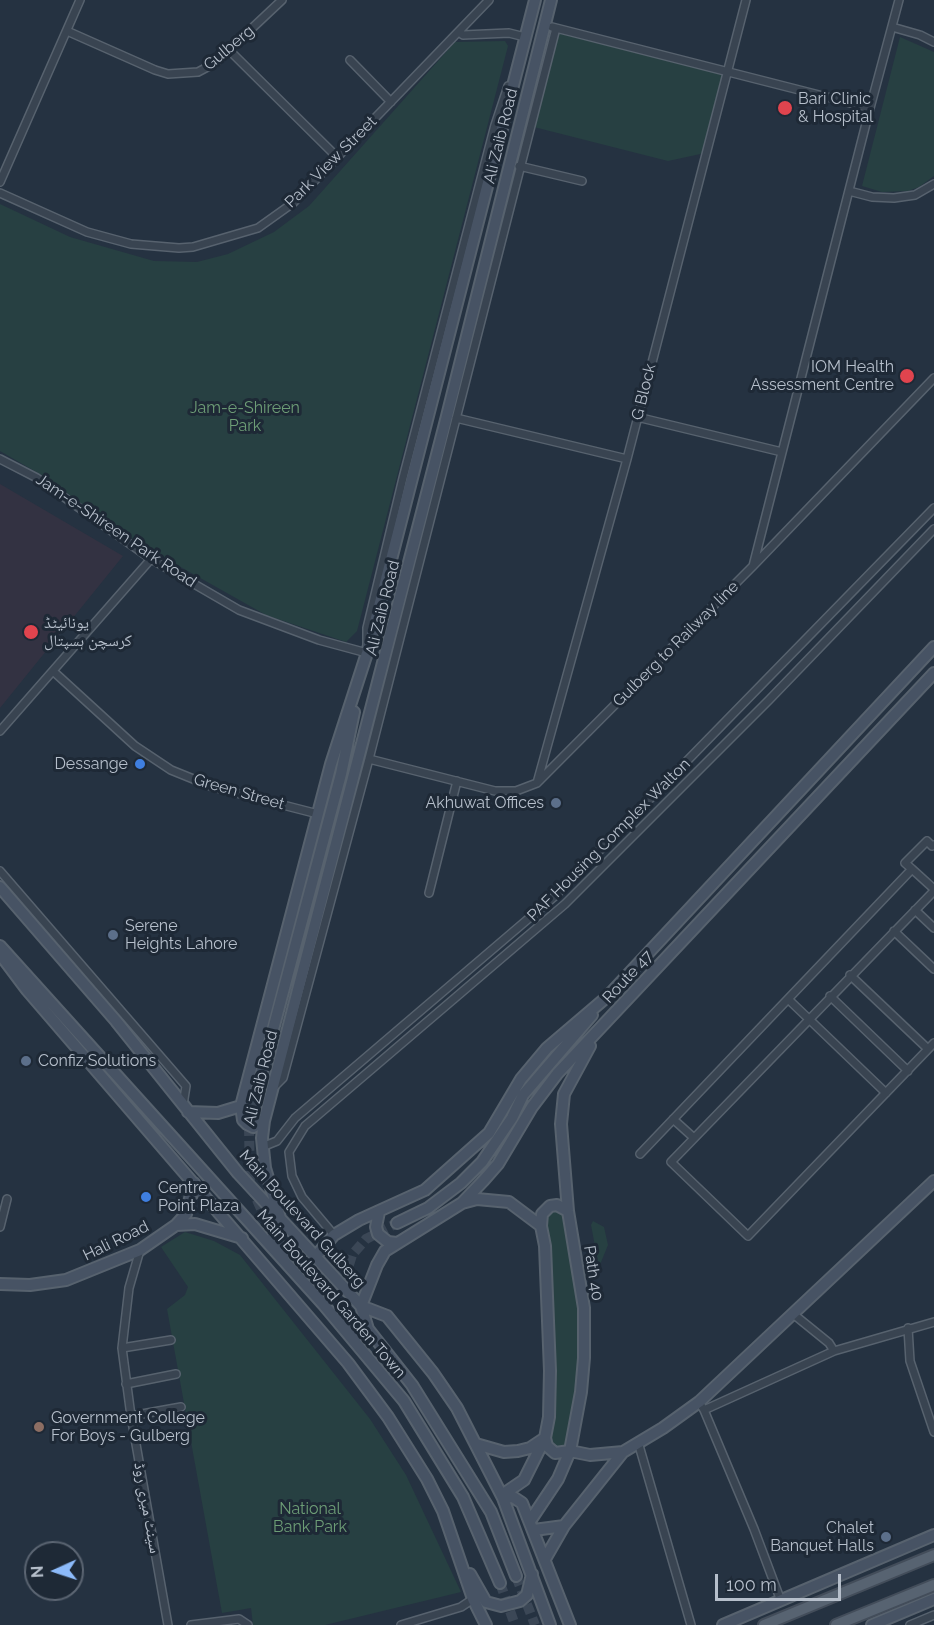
<!DOCTYPE html>
<meta charset="utf-8">
<style>
body{margin:0}
#map{position:relative;width:934px;height:1625px;overflow:hidden;background:#253241;font-family:Raleway,sans-serif}
canvas{display:block}
.north{position:absolute;left:24px;top:1541px;width:60px;height:60px;box-sizing:border-box;background:#1e2936;border:2px solid #5b6572;border-radius:50%;rotate:267deg;font-size:16px;font-weight:700;line-height:24px;text-align:center;color:#b6bfcb}
.north::after{content:'';display:block;margin:auto;width:21px;height:27px;background:#8cbafa;clip-path:polygon(50% 0,100% 100%,50% 72%,0 100%)}
.scale{position:absolute;left:715px;top:1574px;width:126px;height:27px;box-sizing:border-box;border:3px solid #b6bfcb;border-top:0;padding-left:8px;font-size:18px;line-height:21px;white-space:nowrap;color:#b6bfcb;-webkit-text-stroke:4px #1e2936;paint-order:stroke}
</style>
<div id="map">
<canvas width="934" height="1625"></canvas>
<div class="north">N</div>
<div class="scale">100 m</div>
</div>
<script>
const ctx = document.querySelector('canvas').getContext('2d');
ctx.lineJoin = 'round';
function fillPath(path, color) {
  ctx.fillStyle = color;
  ctx.fill(path, 'evenodd');
}
function poly(rows) {
  const path = new Path2D();
  for (const r of rows) {
    path.moveTo(r[0], r[1]);
    for (let i = 2; i < r.length; i += 2) path.lineTo(r[i], r[i + 1]);
  }
  return path;
}
function stroke(path, color, width, dash) {
  ctx.strokeStyle = color;
  ctx.lineWidth = width;
  ctx.lineCap = dash ? 'butt' : 'round';
  ctx.setLineDash(dash || []);
  ctx.stroke(path);
}
function write(font, color, halo, rows, align = 'center') {
  ctx.font = font + ' Raleway,"Noto Naskh Arabic",sans-serif';
  ctx.lineWidth = 6;
  ctx.setLineDash([]);
  ctx.textBaseline = 'middle';
  ctx.strokeStyle = halo;
  ctx.fillStyle = color;
  for (const [text, x, y, turn = 0] of rows) {
    ctx.save();
    ctx.translate(x, y);
    ctx.rotate((+turn || 0) * Math.PI / 180);
    ctx.textAlign = isNaN(turn) ? turn : align;
    if (halo) ctx.strokeText(text, 0, 0);
    ctx.fillText(text, 0, 0);
    ctx.restore();
  }
}
fillPath(poly([
 [0,484,123,556,0,708]
]), '#333242');
fillPath(poly([
 [556,28,726,70,705,153,668,161,530,126],
 [900,37,934,52,934,176,919,187,908,191,882,192,862,186],
 [505,41,508,46,357,631,346,642,266,615,138,543,38,473,0,451,0,204,70,237,154,261,197,262,228,254,274,232,309,206,455,42],
 [546,1208,568,1211,585,1334,570,1451,550,1451],
 [593,1221,604,1227,608,1245,599,1267,591,1225],
 [185,1232,214,1241,240,1255,370,1419,406,1475,461,1592,325,1625,253,1625,251,1608,222,1613,167,1309,185,1295,188,1287,161,1247]
]), '#274042');
stroke(poly([
 [259,1082,249,1126,250,1184,273,1236],
 [343,1309,341,1291,352,1255,366,1239,397,1223],
 [516,1576,535,1625],
 [500,1583,515,1625]
]), '#3b4756', 10, [10, 5]);
const street = poly([
 [552,27,870,108,753,566],
 [892,27,920,35,934,42],
 [67,31,155,70,168,74,198,72,215,63,282,0],
 [459,32,463,35,509,33,525,37,524,39],
 [229,50,337,157],
 [350,60,391,102],
 [870,108,899,0],
 [519,166,582,181],
 [0,182,80,0],
 [849,191,872,197,894,198,915,195,934,184],
 [0,193,87,232,131,244,179,248,193,247,258,228,293,203,489,0],
 [637,417,782,452],
 [456,418,627,459],
 [0,459,37,478,151,559,239,610,319,640,367,653,367,628,403,478,495,125,508,86],
 [53,671,135,746,171,770,213,787,318,814],
 [0,731,151,559],
 [369,759,495,791,516,791,537,783,753,566,934,378],
 [537,783,627,459,746,0],
 [912,869,934,889],
 [0,871,186,1086,183,1105],
 [934,891,671,1162,748,1236,934,1043],
 [429,893,457,781],
 [915,910,934,928],
 [894,931,934,969],
 [850,975,928,1049],
 [830,996,908,1071],
 [788,999,886,1093],
 [273,1088,283,1078,369,759,556,28],
 [673,1119,694,1138],
 [262,1147,277,1141,295,1118,555,896,934,508],
 [640,1154,912,869,905,863,927,841,932,846,934,845],
 [0,1227,7,1199],
 [334,1235,302,1197,292,1176,289,1152,305,1126,565,904,769,700,934,529],
 [140,1250,129,1288,122,1348,131,1416,168,1625],
 [792,1313,829,1343,834,1351],
 [908,1328,910,1361,934,1432],
 [122,1348,171,1340],
 [126,1384,176,1374],
 [699,1402,704,1410,834,1351,934,1322],
 [704,1410,754,1529,781,1601],
 [131,1416,181,1407],
 [638,1442,691,1625],
 [191,1625,239,1619,248,1625],
 [401,1625,461,1607,473,1599],
 [910,1625,934,1615]
]);
const secondary = poly([
 [0,887,116,1021,238,1173,361,1306,387,1316,433,1373,457,1408,503,1498,550,1625],
 [0,946,323,1304,404,1401,463,1497,500,1583],
 [0,954,27,990,348,1363,388,1417,427,1479,443,1511,473,1599,486,1625],
 [259,1082,341,774,354,712],
 [241,1106,243,1120,247,1124,253,1127,264,1121],
 [188,1112,218,1113,241,1106,331,764,367,653,535,0],
 [462,1203,477,1199,509,1202,541,1226,545,1246,550,1371,549,1417,545,1438,524,1480,502,1495],
 [379,1212,376,1227,378,1234,388,1242,397,1243],
 [280,1218,265,1168,262,1138,264,1121,447,416,551,0],
 [397,1223,428,1208,461,1183,482,1162,512,1118,523,1095,592,1015],
 [176,1225,186,1214,194,1183],
 [541,1226,542,1214,550,1206,557,1205,568,1211],
 [273,1236,285,1254],
 [315,1257,334,1235,359,1220,425,1190,489,1133,521,1079,547,1048,608,996,934,647],
 [0,1284,30,1285,66,1280,140,1250,176,1225,195,1224,242,1238],
 [343,1309,356,1337],
 [476,1444,504,1452,518,1451,530,1448,545,1438,547,1446,555,1453,570,1451,590,1455,623,1452],
 [503,1498,513,1497,522,1503,570,1625],
 [530,1521,558,1479,570,1451,581,1392,584,1358,584,1308,568,1211,561,1124,564,1094,590,1046],
 [534,1530,564,1526],
 [545,1559,564,1526,623,1452,663,1428,699,1402,934,1181],
 [470,1574,486,1602,501,1606,520,1601,527,1595,532,1574],
 [516,1576,491,1512,412,1385,368,1329,361,1306,377,1265,385,1251,462,1203,484,1180,498,1164,532,1107,557,1074,934,673],
 [723,1625,934,1535],
 [872,1625,934,1599]
]);
const primary = poly([
 [764,1625,934,1555],
 [836,1625,934,1585]
]);
stroke(street, '#57626e', 10);
stroke(secondary, '#57626e', 14);
stroke(primary, '#434d5a', 14);
stroke(street, '#394451', 7);
stroke(secondary, '#475364', 10);
stroke(primary, '#576371', 10);
for (const [x, y, r, color] of [
 [785,108,8,"#e0444e"],
 [907,376,8,"#e0444e"],
 [31,632,8,"#e0444e"],
 [140,764,6,"#3f7fe0"],
 [556,803,6,"#5c6f8a"],
 [113,935,6,"#5c6f8a"],
 [26,1061,6,"#5c6f8a"],
 [146,1197,6,"#3f7fe0"],
 [39,1427,6,"#8d6e63"],
 [886,1537,6,"#5c6f8a"]
]) {
  const dot = new Path2D();
  dot.arc(x, y, r, 0, 2 * Math.PI);
  ctx.fillStyle = color;
  ctx.fill(dot);
  stroke(dot, '#1e2936', 2);
}
write('16px', '#b6bfcb', '#1e2936', [
 ["Gulberg",229,48,-40],
 ["Ali Zaib Road",501,136,-76],
 ["Park View Street",331,162,-45],
 ["G Block",644,392,-76],
 ["Jam-e-Shireen Park Road",116,531,34],
 ["Ali Zaib Road",383,608,-76],
 ["Gulberg to Railway line",676,644,-45],
 ["Green Street",239,792,16],
 ["PAF Housing Complex Walton",609,840,-45],
 ["Route 47",628,977,-47],
 ["Ali Zaib Road",261,1078,-76],
 ["Main Boulevard Gulberg",302,1219,48],
 ["Hali Road",116,1241,-26],
 ["Path 40",593,1273,81],
 ["Main Boulevard Garden Town",331,1294,49],
 ["سینٹ میری روڈ",147,1508,80]
]);
write('16px', '#b6bfcb', '#1e2936', [
 ["Bari Clinic",798,99],
 ["& Hospital",798,117],
 ["IOM Health",894,367,"right"],
 ["Assessment Centre",894,385,"right"],
 ["یونائیٹڈ",44,623],
 ["کرسچن ہسپتال",44,641],
 ["Dessange",128,764,"right"],
 ["Akhuwat Offices",544,803,"right"],
 ["Serene",125,926],
 ["Heights Lahore",125,944],
 ["Confiz Solutions",38,1061],
 ["Centre",158,1188],
 ["Point Plaza",158,1206],
 ["Government College",51,1418],
 ["For Boys - Gulberg",51,1436],
 ["Chalet",874,1528,"right"],
 ["Banquet Halls",874,1546,"right"]
], 'left');
write('16px', '#6d9d76', '#1e2936', [
 ["Jam-e-Shireen",245,408],
 ["Park",245,426],
 ["National",310,1509],
 ["Bank Park",310,1527]
]);
</script>
